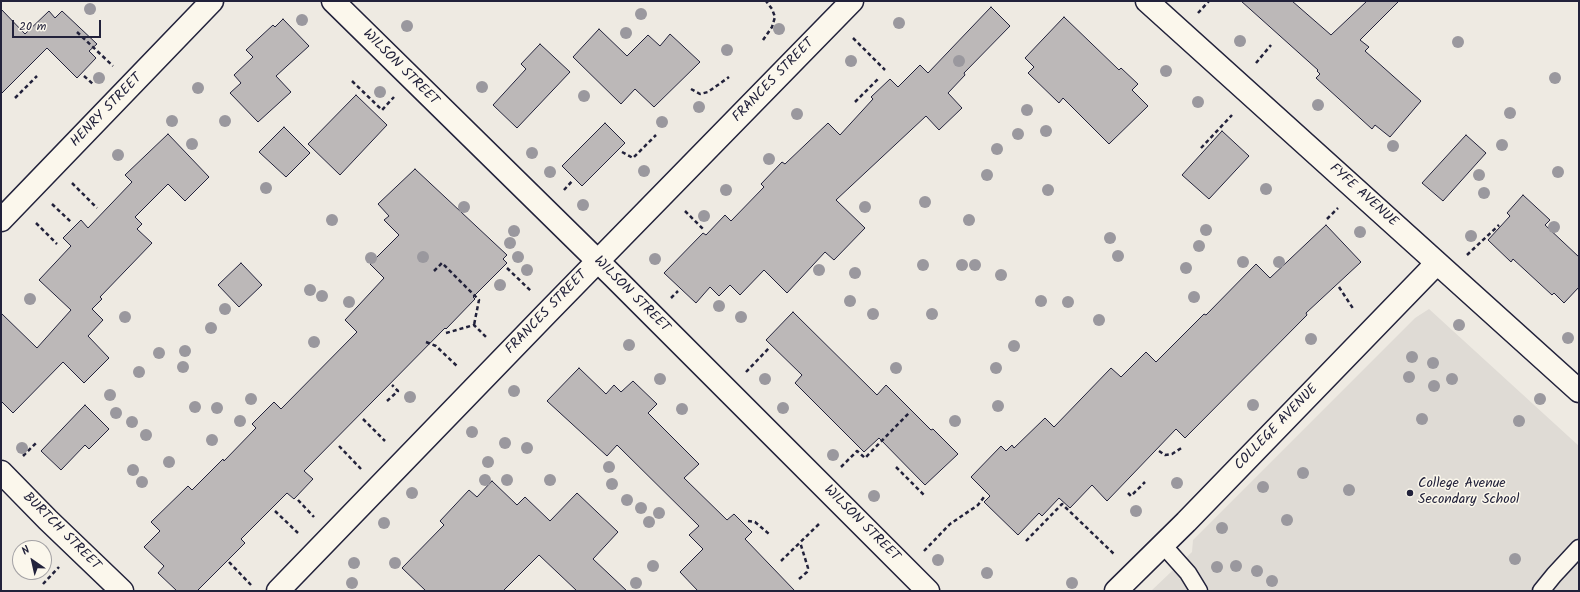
<!DOCTYPE html>
<style>
body{margin:0}
#map{position:relative;width:1580px;height:592px;overflow:hidden;background:#eeeae2;font-family:Kalam,sans-serif}
canvas{display:block}
.frame{position:absolute;inset:0;border:2px solid #22223b;pointer-events:none}
.north{position:absolute;left:12px;top:540px;width:40px;height:40px;box-sizing:border-box;background:#fbf7ec;border:1px solid #a4a2a5;border-radius:50%;rotate:326deg;font-size:11px;font-weight:700;line-height:16px;text-align:center;color:#22223b}
.north::after{content:'';display:block;margin:auto;width:14px;height:18px;background:#22223b;clip-path:polygon(50% 0,100% 100%,50% 72%,0 100%)}
.scale{position:absolute;left:12px;top:20px;width:89px;height:18px;box-sizing:border-box;border:2px solid #22223b;border-top:0;padding-left:5px;font-size:12px;line-height:14px;white-space:nowrap;color:#22223b;-webkit-text-stroke:3px #fbf7ec;paint-order:stroke}
</style>
<div id="map">
<canvas width="1580" height="592"></canvas>
<div class="frame"></div>
<div class="north">N</div>
<div class="scale">20 m</div>
</div>
<script>
const ctx = document.querySelector('canvas').getContext('2d');
ctx.lineJoin = 'round';
function fillPath(path, color) {
  ctx.fillStyle = color;
  ctx.fill(path, 'evenodd');
}
function poly(rows) {
  const path = new Path2D();
  for (const r of rows) {
    path.moveTo(r[0], r[1]);
    for (let i = 2; i < r.length; i += 2) path.lineTo(r[i], r[i + 1]);
  }
  return path;
}
function stroke(path, color, width, dash) {
  ctx.strokeStyle = color;
  ctx.lineWidth = width;
  ctx.lineCap = dash ? 'butt' : 'round';
  ctx.setLineDash(dash || []);
  ctx.stroke(path);
}
function write(font, color, halo, rows, align = 'center') {
  ctx.font = font + ' Kalam,sans-serif';
  ctx.lineWidth = 3;
  ctx.setLineDash([]);
  ctx.textBaseline = 'middle';
  ctx.strokeStyle = halo;
  ctx.fillStyle = color;
  for (const [text, x, y, turn = 0] of rows) {
    ctx.save();
    ctx.translate(x, y);
    ctx.rotate((+turn || 0) * Math.PI / 180);
    ctx.textAlign = isNaN(turn) ? turn : align;
    if (halo) ctx.strokeText(text, 0, 0);
    ctx.fillText(text, 0, 0);
    ctx.restore();
  }
}
fillPath(poly([
 [1429,309,1579,446,1579,591,1151,591,1192,552,1193,540,1415,318]
]), '#dfdbd5');
const building = poly([
 [1241,1,1292,1,1331,35,1367,1,1399,1,1360,40,1369,47,1365,51,1421,101,1390,137,1375,125,1372,129,1316,78,1320,74,1317,71,1318,70,1241,1],
 [991,7,1010,26,964,73,965,75,948,93,962,108,939,130,926,116,836,200,865,228,834,260,825,252,787,293,764,270,740,295,730,285,719,296,710,287,696,303,664,273,703,233,706,235,725,215,731,221,764,187,761,184,782,162,785,164,828,123,840,135,873,99,871,97,890,79,898,87,920,65,928,73,991,7],
 [1,9,25,34,49,11,55,18,62,11,97,44,89,51,96,58,77,78,47,48,1,94,1,9],
 [1064,17,1119,70,1121,68,1138,84,1132,90,1148,106,1109,144,1063,98,1059,103,1028,73,1034,67,1025,58,1064,17],
 [283,19,309,46,276,76,291,92,258,122,230,93,241,83,234,75,253,57,246,50,273,25,275,27,283,19],
 [599,29,627,56,648,35,660,46,670,34,700,62,654,107,635,89,621,104,573,57,599,29],
 [540,44,570,72,517,128,493,105,526,69,521,64,540,44],
 [356,95,387,125,340,175,308,144,356,95],
 [605,123,625,143,582,186,562,166,605,123],
 [284,127,310,153,286,177,259,152,284,127],
 [1222,131,1249,156,1209,199,1182,175,1222,131],
 [168,134,209,177,185,201,168,184,135,217,142,224,137,229,152,243,100,297,102,299,92,309,103,320,88,336,109,358,84,383,63,362,13,413,1,401,1,313,37,348,71,310,39,280,71,246,63,238,81,220,88,228,132,182,125,175,168,134],
 [1466,135,1486,153,1443,201,1422,183,1466,135],
 [415,169,507,255,503,259,507,263,473,297,475,299,446,329,445,328,304,471,313,479,294,499,287,493,241,539,245,543,197,591,177,591,158,573,164,566,144,547,160,531,151,522,188,486,192,490,223,459,224,461,256,428,252,424,274,402,281,409,357,332,345,320,384,278,370,264,399,235,384,220,389,216,378,204,415,169],
 [1523,195,1550,220,1545,225,1579,257,1579,287,1564,303,1554,293,1552,295,1513,259,1511,262,1488,240,1510,216,1507,213,1523,195],
 [1326,225,1361,262,1306,313,1307,315,1185,438,1176,429,1107,501,1092,485,1070,508,1059,498,1042,516,1039,513,1018,535,984,502,990,496,971,477,1001,446,1006,451,1012,445,1014,448,1045,418,1054,427,1111,368,1121,377,1146,352,1156,362,1204,314,1206,315,1256,264,1270,278,1326,225],
 [241,263,262,285,239,307,218,285,241,263],
 [793,312,877,395,886,385,931,430,933,429,958,454,925,485,879,438,864,452,795,383,802,375,766,340,793,312],
 [579,368,606,394,614,385,621,392,633,381,657,404,648,413,699,464,684,478,727,520,734,514,752,532,745,539,795,591,698,591,680,572,703,549,689,535,699,526,617,445,607,456,547,401,579,368],
 [85,405,109,429,89,449,85,445,61,470,41,451,85,405],
 [492,481,517,505,525,497,550,521,577,493,618,532,593,559,627,591,577,591,539,555,503,591,426,591,402,568,444,525,440,521,469,490,477,497,492,481]
]);
fillPath(building, '#bcb8b8');
stroke(building, '#22223b', 1);
const service = poly([
 [1163,545,1188,573,1199,591],
 [1541,591,1554,575,1579,548]
]);
const minor = poly([
 [333,1,613,276,928,591],
 [1147,1,1579,391],
 [1,472,48,520,122,591],
 [278,591,547,313,852,1],
 [1116,591,1186,522,1437,263]
]);
const secondary = poly([
 [1,220,212,1]
]);
stroke(service, '#22223b', 19);
stroke(minor, '#22223b', 25);
stroke(secondary, '#22223b', 25);
stroke(poly([
 [1198,13,1209,1],
 [77,32,113,66],
 [853,38,885,70],
 [763,40,772,27,775,17,772,9,766,1],
 [1256,63,1271,45],
 [84,76,94,85],
 [352,81,382,110,394,97],
 [691,89,700,94,708,92,729,77],
 [15,98,37,76],
 [855,102,879,78],
 [1201,148,1232,115],
 [622,152,633,158,656,135],
 [72,183,97,208],
 [564,190,573,180],
 [52,204,72,223],
 [685,211,703,229],
 [1327,219,1338,208],
 [36,223,57,244],
 [1467,255,1499,225],
 [507,268,531,291],
 [434,271,442,263,479,300,474,325],
 [1339,287,1354,310],
 [671,298,678,291],
 [446,333,474,325,487,338],
 [426,342,436,346,458,367],
 [746,372,769,348],
 [387,401,398,391,392,385],
 [363,419,385,441],
 [339,446,361,469],
 [1159,451,1165,455,1172,454,1183,447],
 [23,456,37,442],
 [841,467,857,451,865,458,909,413],
 [896,467,925,496],
 [1128,493,1131,496,1145,482],
 [298,500,314,517],
 [275,511,298,533],
 [748,521,755,522,769,534],
 [1026,541,1062,504,1115,555],
 [924,551,950,524,978,505,984,497],
 [781,561,821,522],
 [229,562,251,585],
 [799,579,807,572,808,568,800,542],
 [43,584,59,567]
]), '#22223b', 2.5, [4, 3]);
stroke(service, '#fbf7ec', 16);
stroke(minor, '#fbf7ec', 22);
stroke(secondary, '#fbf7ec', 22);
ctx.fillStyle = '#9a989e';
for (const [x, y] of [
 [90,9],
 [641,14],
 [302,20],
 [899,23],
 [407,26],
 [779,29],
 [626,33],
 [1240,41],
 [1458,42],
 [727,50],
 [851,61],
 [959,61],
 [1166,71],
 [99,78],
 [1555,78],
 [482,87],
 [198,88],
 [380,92],
 [584,96],
 [1198,102],
 [1318,105],
 [699,107],
 [1027,110],
 [1510,113],
 [797,114],
 [172,121],
 [225,121],
 [662,122],
 [1046,131],
 [1018,134],
 [192,144],
 [1502,145],
 [1393,146],
 [997,149],
 [532,153],
 [118,155],
 [769,159],
 [644,171],
 [550,172],
 [1558,172],
 [987,175],
 [1479,175],
 [266,188],
 [1266,189],
 [726,190],
 [1048,190],
 [1484,193],
 [925,202],
 [583,205],
 [464,207],
 [865,207],
 [704,216],
 [332,220],
 [969,220],
 [1554,227],
 [1206,230],
 [514,231],
 [1360,232],
 [1471,236],
 [1110,238],
 [510,243],
 [1199,246],
 [1118,256],
 [423,257],
 [518,257],
 [371,258],
 [655,259],
 [1243,262],
 [1279,262],
 [923,265],
 [962,265],
 [975,265],
 [1186,268],
 [527,270],
 [819,270],
 [855,273],
 [1001,275],
 [500,285],
 [310,290],
 [322,296],
 [1194,297],
 [30,299],
 [850,301],
 [1041,301],
 [349,302],
 [1068,302],
 [719,306],
 [225,309],
 [873,314],
 [932,314],
 [125,317],
 [741,317],
 [1099,320],
 [1459,325],
 [211,328],
 [1568,338],
 [1311,339],
 [314,342],
 [629,345],
 [1014,346],
 [185,351],
 [159,353],
 [1412,357],
 [1433,363],
 [183,367],
 [896,368],
 [996,368],
 [139,372],
 [1409,377],
 [660,379],
 [765,379],
 [1452,379],
 [1434,386],
 [514,391],
 [110,395],
 [410,397],
 [251,399],
 [1540,399],
 [1253,405],
 [998,406],
 [195,407],
 [217,408],
 [783,408],
 [682,409],
 [116,413],
 [1422,419],
 [240,421],
 [955,421],
 [1519,421],
 [132,422],
 [472,432],
 [146,435],
 [212,440],
 [505,443],
 [22,448],
 [527,448],
 [833,455],
 [169,462],
 [488,462],
 [609,467],
 [133,470],
 [1303,473],
 [485,480],
 [507,480],
 [550,480],
 [142,482],
 [1177,483],
 [612,484],
 [1263,487],
 [1349,490],
 [412,493],
 [874,496],
 [627,500],
 [641,508],
 [1136,511],
 [659,513],
 [1287,520],
 [649,522],
 [384,523],
 [1222,528],
 [1515,559],
 [938,560],
 [354,563],
 [395,563],
 [653,566],
 [1236,566],
 [1217,567],
 [1257,571],
 [987,573],
 [1272,581],
 [352,583],
 [636,583],
 [1072,583]
]) {
  ctx.beginPath();
  ctx.arc(x, y, 6, 0, 2 * Math.PI);
  ctx.fill();
}
for (const [x, y, r, color] of [
 [1410,493,4,"#22223b"]
]) {
  const dot = new Path2D();
  dot.arc(x, y, r, 0, 2 * Math.PI);
  ctx.fillStyle = color;
  ctx.fill(dot);
  stroke(dot, '#fbf7ec', 1.5);
}
write('14px', '#22223b', '#fbf7ec', [
 ["WILSON STREET",400,68,45],
 ["FRANCES STREET",774,81,-46],
 ["HENRY STREET",107,111,-46],
 ["FYFE AVENUE",1363,196,42],
 ["WILSON STREET",631,295,45],
 ["FRANCES STREET",547,313,-46],
 ["COLLEGE AVENUE",1277,428,-46],
 ["WILSON STREET",861,524,45],
 ["BURTCH STREET",61,532,45]
]);
write('14px', '#22223b', '#fbf7ec', [
 ["College Avenue",1418,485],
 ["Secondary School",1418,501]
], 'left');
</script>
